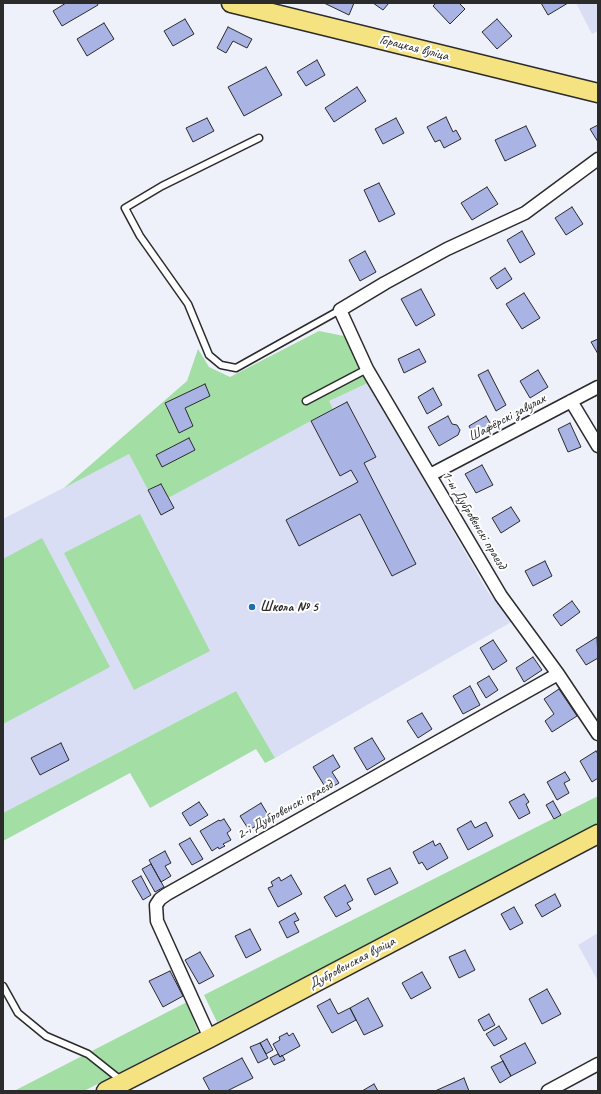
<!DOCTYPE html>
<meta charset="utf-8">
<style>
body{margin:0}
#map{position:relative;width:601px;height:1094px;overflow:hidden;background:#eef0fa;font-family:Caveat,sans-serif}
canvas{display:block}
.frame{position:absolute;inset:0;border:4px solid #2b2b2b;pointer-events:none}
</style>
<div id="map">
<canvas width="601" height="1094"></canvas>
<div class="frame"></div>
</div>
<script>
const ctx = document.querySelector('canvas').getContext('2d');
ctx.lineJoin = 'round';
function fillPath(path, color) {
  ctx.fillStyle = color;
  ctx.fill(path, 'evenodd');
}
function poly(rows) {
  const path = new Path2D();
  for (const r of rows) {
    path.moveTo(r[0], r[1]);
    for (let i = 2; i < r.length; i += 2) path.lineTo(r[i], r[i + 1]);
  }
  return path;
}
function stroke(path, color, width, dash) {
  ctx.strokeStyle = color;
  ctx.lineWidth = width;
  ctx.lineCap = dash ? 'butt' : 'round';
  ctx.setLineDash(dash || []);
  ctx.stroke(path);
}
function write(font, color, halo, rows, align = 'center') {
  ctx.font = font + ' Caveat,sans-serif';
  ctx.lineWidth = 4;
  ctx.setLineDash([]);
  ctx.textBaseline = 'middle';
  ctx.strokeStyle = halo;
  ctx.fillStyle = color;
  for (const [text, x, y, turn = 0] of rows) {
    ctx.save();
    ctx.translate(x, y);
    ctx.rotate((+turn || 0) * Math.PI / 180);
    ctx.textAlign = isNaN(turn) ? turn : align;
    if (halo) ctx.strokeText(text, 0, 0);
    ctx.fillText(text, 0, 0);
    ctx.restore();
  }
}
fillPath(poly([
 [576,3,598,3,598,31,592,34],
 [368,383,488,592,513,621,275,758,236,691,3,813,3,519,129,454,148,490,161,484,168,497,333,409,329,401],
 [598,933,598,981,578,945]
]), '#d9def4');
fillPath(poly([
 [319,331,344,336,368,383,329,401,333,409,168,498,161,484,148,490,129,454,64,488,187,381,198,349,209,367,230,377],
 [140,514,210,651,134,690,64,553],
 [42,538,110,667,3,724,3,559],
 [236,691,275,758,265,763,256,749,150,808,130,773,3,841,3,813],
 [598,796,598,826,217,1022,204,995],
 [187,1002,198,1032,84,1091,14,1091]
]), '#a3dea4');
const building = poly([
 [66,3,97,3,98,5,62,26,53,11,66,3],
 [324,3,354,3,349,15,324,3],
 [373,3,389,3,383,10,373,3],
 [436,3,459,3,465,9,450,24,433,6,436,3],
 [541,3,568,3,548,15,541,3],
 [185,19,194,34,173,46,164,31,185,19],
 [497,19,512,36,497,49,482,32,497,19],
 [104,23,114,39,87,56,77,39,104,23],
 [228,27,252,39,247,48,233,41,226,53,217,48,228,27],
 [317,60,325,75,306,86,297,72,317,60],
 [266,67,282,95,244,116,228,87,266,67],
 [357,87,366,101,334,122,325,108,357,87],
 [446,117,453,132,456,130,461,139,444,148,440,140,435,142,427,127,446,117],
 [207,118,214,131,193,142,186,128,207,118],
 [396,118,404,133,383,144,375,129,396,118],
 [598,125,598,142,590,129,598,125],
 [526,126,536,146,505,161,495,140,526,126],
 [379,183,395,214,379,222,364,190,379,183],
 [487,187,498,204,472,220,461,203,487,187],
 [572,207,583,224,566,235,555,218,572,207],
 [522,231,535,254,520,263,507,240,522,231],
 [365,251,376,272,360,281,349,260,365,251],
 [505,268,512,279,497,289,490,278,505,268],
 [421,289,435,315,416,326,401,299,421,289],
 [524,293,540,318,522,329,506,304,524,293],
 [598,339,598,354,591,342,598,339],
 [419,349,426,362,404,373,398,359,419,349],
 [488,370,506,405,496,411,478,375,488,370],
 [538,370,548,387,530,398,520,381,538,370],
 [205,384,210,396,185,408,193,426,179,433,165,403,205,384],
 [433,388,442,405,427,414,418,397,433,388],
 [347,402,376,457,364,463,416,564,392,576,360,514,299,546,286,520,358,482,351,470,340,476,311,421,347,402],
 [448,416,452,424,457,425,460,430,458,435,439,446,428,427,448,416],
 [486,416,493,428,475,438,469,426,486,416],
 [570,423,581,447,568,452,558,429,570,423],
 [189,438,195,450,162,467,156,455,189,438],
 [482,465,493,485,476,493,465,474,482,465],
 [161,484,174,508,161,515,148,490,161,484],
 [511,507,520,521,501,533,492,518,511,507],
 [545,561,552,576,533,586,525,571,545,561],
 [572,601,580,612,561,626,553,615,572,601],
 [597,637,598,658,586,665,576,650,597,637],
 [493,640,507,661,493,670,480,648,493,640],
 [533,657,542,670,524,682,516,668,533,657],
 [489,676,498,690,486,698,477,683,489,676],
 [470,686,480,705,463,714,453,696,470,686],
 [559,689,577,716,552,732,545,721,554,714,544,699,559,689],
 [422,713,432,729,418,738,407,721,422,713],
 [372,738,385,759,367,770,354,748,372,738],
 [61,743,69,760,40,775,31,758,61,743],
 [596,751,598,754,598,778,592,782,580,761,596,751],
 [333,755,340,767,332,772,339,783,327,790,313,767,333,755],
 [565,772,570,780,564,783,569,793,557,800,547,782,565,772],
 [524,794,529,802,526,804,530,813,519,819,509,802,524,794],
 [553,801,561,815,554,819,546,805,553,801],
 [199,802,208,815,190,826,182,813,199,802],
 [261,803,270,818,249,830,240,816,261,803],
 [224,819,231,830,227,833,231,840,223,844,225,846,219,849,218,847,212,851,200,831,219,820,220,821,224,819],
 [471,821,475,828,486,822,493,836,468,850,457,829,471,821],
 [190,838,203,859,192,865,179,844,190,838],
 [433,841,435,846,440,843,448,858,427,870,422,862,419,864,413,852,433,841],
 [165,851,171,863,165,866,171,876,161,882,149,860,165,851],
 [151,864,164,887,155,892,142,869,151,864],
 [390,868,398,883,375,895,367,879,390,868],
 [291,875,302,894,278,907,268,888,273,886,271,882,279,877,281,881,291,875],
 [141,876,151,895,143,900,132,881,141,876],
 [345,885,353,900,347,903,351,909,336,917,324,897,345,885],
 [555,894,561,906,542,917,535,905,555,894],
 [514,907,523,923,510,930,501,914,514,907],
 [295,913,299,920,294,922,299,932,287,938,279,922,295,913],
 [250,929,261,950,246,958,235,936,250,929],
 [465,950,475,970,459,978,449,957,465,950],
 [200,952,214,976,199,984,185,960,200,952],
 [170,971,183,996,163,1007,149,981,170,971],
 [422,972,431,988,411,999,402,983,422,972],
 [547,989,561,1014,542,1024,529,999,547,989],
 [368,998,383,1026,364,1035,350,1008,368,998],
 [330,999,338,1014,350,1008,356,1020,332,1033,317,1006,330,999],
 [489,1014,495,1025,484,1031,478,1020,489,1014],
 [499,1026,507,1039,494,1046,486,1034,499,1026],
 [287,1033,289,1036,293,1033,300,1046,280,1057,273,1044,280,1040,279,1037,287,1033],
 [267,1039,273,1050,266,1054,260,1043,267,1039],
 [260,1043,268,1058,258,1063,250,1047,260,1043],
 [525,1043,536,1063,511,1076,500,1056,525,1043],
 [278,1054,280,1057,282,1055,285,1060,274,1065,270,1058,278,1054],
 [242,1058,253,1078,227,1091,210,1091,203,1078,242,1058],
 [503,1061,511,1076,500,1083,491,1067,503,1061],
 [464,1078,469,1091,435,1091,464,1078],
 [374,1084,378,1091,362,1091,374,1084]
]);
fillPath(building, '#a9b4e5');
stroke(building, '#2b2b2b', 1);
const lane = poly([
 [259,138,162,186,125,208,140,236,188,304,209,355,221,365,236,368,340,310],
 [306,401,367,369],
 [3,986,18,1013,46,1036,88,1054,122,1081]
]);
const street = poly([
 [598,159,525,213,447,249,385,283,340,310,367,369,501,596,558,674,598,734],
 [571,401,598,446],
 [430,475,598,387],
 [210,1038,157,921,156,905,160,899,167,894,558,674],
 [548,1091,598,1064]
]);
const primary = poly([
 [231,3,598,93],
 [106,1091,210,1038,598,834]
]);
stroke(lane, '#2b2b2b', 9);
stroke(street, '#2b2b2b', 15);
stroke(primary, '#2b2b2b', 21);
stroke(lane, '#fff', 6);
stroke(street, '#fff', 12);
stroke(primary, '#f5e382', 18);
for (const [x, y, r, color] of [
 [252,607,4,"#1f6fb2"]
]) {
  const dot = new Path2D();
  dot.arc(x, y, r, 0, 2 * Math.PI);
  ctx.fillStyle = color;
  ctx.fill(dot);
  stroke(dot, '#fff', 1.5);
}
write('14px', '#2b2b2b', '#fff', [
 ["Горацкая вуліца",414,48,14],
 ["Шафёрскі завулак",507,418,-28],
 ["1-ы Дубровенскі праезд",474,520,59],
 ["2-і Дубровенскі праезд",285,810,-29],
 ["Дубровенская вуліца",352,963,-28]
]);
write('bold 14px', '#2b2b2b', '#fff', [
 ["Школа № 5",260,607]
], 'left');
</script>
